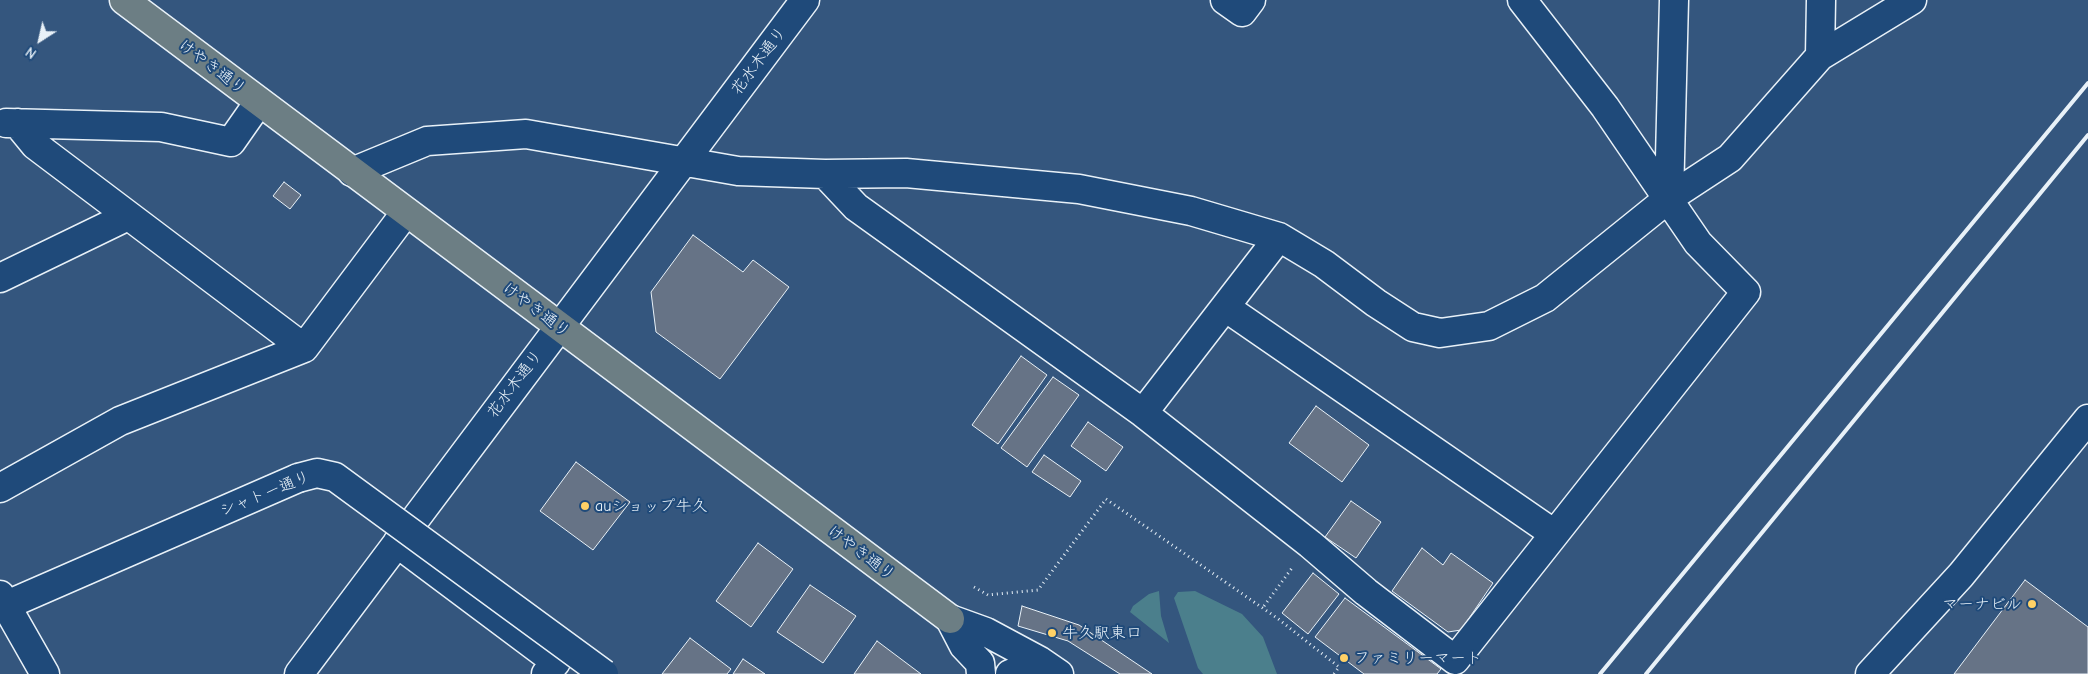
<!DOCTYPE html>
<meta charset="utf-8">
<style>
body{margin:0}
#map{position:relative;width:2088px;height:674px;overflow:hidden;background:#34567e;font-family:"Comic Neue",sans-serif}
canvas{display:block}
.north{position:absolute;left:15px;top:15px;width:50px;height:50px;-webkit-text-stroke:4px #1f4a7a;paint-order:stroke;rotate:215deg;font-size:14px;font-weight:700;line-height:20px;text-align:center;color:#e8f1f8}
.north::after{content:'';display:block;margin:auto;width:18px;height:22px;background:#e8f1f8;clip-path:polygon(50% 0,100% 100%,50% 72%,0 100%)}
</style>
<div id="map">
<canvas width="2088" height="674"></canvas>
<div class="north">N</div>
</div>
<script>
const ctx = document.querySelector('canvas').getContext('2d');
ctx.lineJoin = 'round';
function fillPath(path, color) {
  ctx.fillStyle = color;
  ctx.fill(path, 'evenodd');
}
function poly(rows) {
  const path = new Path2D();
  for (const r of rows) {
    path.moveTo(r[0], r[1]);
    for (let i = 2; i < r.length; i += 2) path.lineTo(r[i], r[i + 1]);
  }
  return path;
}
function stroke(path, color, width, dash) {
  ctx.strokeStyle = color;
  ctx.lineWidth = width;
  ctx.lineCap = dash ? 'butt' : 'round';
  ctx.setLineDash(dash || []);
  ctx.stroke(path);
}
function write(font, color, halo, rows, align = 'center') {
  ctx.font = font + ' "Comic Neue","Klee One",sans-serif';
  ctx.lineWidth = 4;
  ctx.setLineDash([]);
  ctx.textBaseline = 'middle';
  ctx.strokeStyle = halo;
  ctx.fillStyle = color;
  for (const [text, x, y, turn = 0] of rows) {
    ctx.save();
    ctx.translate(x, y);
    ctx.rotate((+turn || 0) * Math.PI / 180);
    ctx.textAlign = isNaN(turn) ? turn : align;
    if (halo) ctx.strokeText(text, 0, 0);
    ctx.fillText(text, 0, 0);
    ctx.restore();
  }
}
fillPath(poly([
 [1159,591,1161,616,1169,643,1130,612,1133,606,1149,594],
 [1195,591,1242,614,1263,637,1277,674,1203,674,1198,668,1174,598,1178,592]
]), '#4b7f8c');
const building = poly([
 [284,182,301,195,290,209,273,196,284,182],
 [693,235,743,272,753,260,789,287,720,379,656,332,651,292,693,235],
 [1021,356,1047,375,998,444,972,425,1021,356],
 [1053,377,1079,395,1027,467,1001,448,1053,377],
 [1316,406,1369,445,1342,482,1289,443,1316,406],
 [1088,422,1123,447,1106,471,1071,446,1088,422],
 [1044,455,1081,481,1070,497,1032,472,1044,455],
 [576,462,630,502,593,550,540,511,576,462],
 [1351,501,1381,522,1356,558,1325,537,1351,501],
 [758,543,793,569,751,627,716,601,758,543],
 [1422,548,1443,565,1451,553,1493,583,1461,630,1448,632,1392,591,1422,548],
 [1313,573,1339,594,1308,634,1282,613,1313,573],
 [2025,580,2088,627,2088,674,1954,674,2025,580],
 [810,585,856,616,823,663,777,632,810,585],
 [1345,598,1441,669,1437,674,1364,674,1315,637,1345,598],
 [1022,606,1079,625,1152,674,1120,674,1068,641,1018,626,1022,606],
 [690,638,731,669,727,674,662,674,690,638],
 [877,641,921,674,854,674,877,641],
 [743,659,765,674,733,674,743,659]
]);
fillPath(building, '#667386');
stroke(building, '#e8f1f8', 1);
const minor = poly([
 [1225,0,1242,12,1251,0],
 [1820,56,1821,0],
 [6,123,161,127,231,142,259,102],
 [17,123,35,145,304,348],
 [352,172,427,141,526,134,738,171,825,174,906,173,1079,189,1191,211,1279,237,1324,264,1376,303,1413,327,1440,333,1489,326,1545,298,1669,198,1730,158,1820,56,1912,0],
 [825,174,856,207,1143,413,1310,544,1366,592,1455,660,1746,292,1698,243,1605,107,1522,0],
 [1669,198,1674,0],
 [0,278,128,216],
 [1225,307,1553,533],
 [1143,413,1279,237],
 [0,488,120,421,304,348,406,212],
 [397,543,556,662,546,674],
 [0,595,45,674],
 [0,608,298,478],
 [950,619,986,632,1040,661,1059,674],
 [950,619,964,646,980,663,981,674],
 [299,674,805,0],
 [1010,674,1040,661,1044,673],
 [1870,674,1961,575,2088,419]
]);
const major = poly([
 [124,0,950,619]
]);
stroke(minor, '#e8f1f8', 31);
stroke(major, '#e8f1f8', 31);
stroke(poly([
 [974,587,988,595,1038,590,1106,499,1277,618,1339,667,1334,674],
 [1264,606,1292,568]
]), '#e8f1f8', 3, [1, 4]);
stroke(minor, '#1f4a7a', 28);
stroke(major, '#6c7e84', 28);
stroke(poly([
 [1600,674,2088,83],
 [1646,674,2088,135]
]), '#e8f1f8', 4);
const minorBridge = poly([
 [298,478,317,473,335,477,604,674]
]);
stroke(minorBridge, '#e8f1f8', 31, []);
stroke(minorBridge, '#1f4a7a', 28);
for (const [x, y, r, color] of [
 [585,506,5,"#ffd166"],
 [2032,604,5,"#ffd166"],
 [1052,633,5,"#ffd166"],
 [1344,658,5,"#ffd166"]
]) {
  const dot = new Path2D();
  dot.arc(x, y, r, 0, 2 * Math.PI);
  ctx.fillStyle = color;
  ctx.fill(dot);
  stroke(dot, '#1f4a7a', 2);
}
write('16px', '#e8f1f8', '#1f4a7a', [
 ["花水木通り",759,61,-53],
 ["けやき通り",212,67,37],
 ["けやき通り",536,310,37],
 ["花水木通り",515,384,-53],
 ["シャトー通り",265,494,-22],
 ["けやき通り",861,553,37]
]);
write('16px', '#e8f1f8', '#1f4a7a', [
 ["auショップ牛久",595,506],
 ["マーナビル",2022,604,"right"],
 ["牛久駅東口",1062,633],
 ["ファミリーマート",1354,658]
], 'left');
</script>
